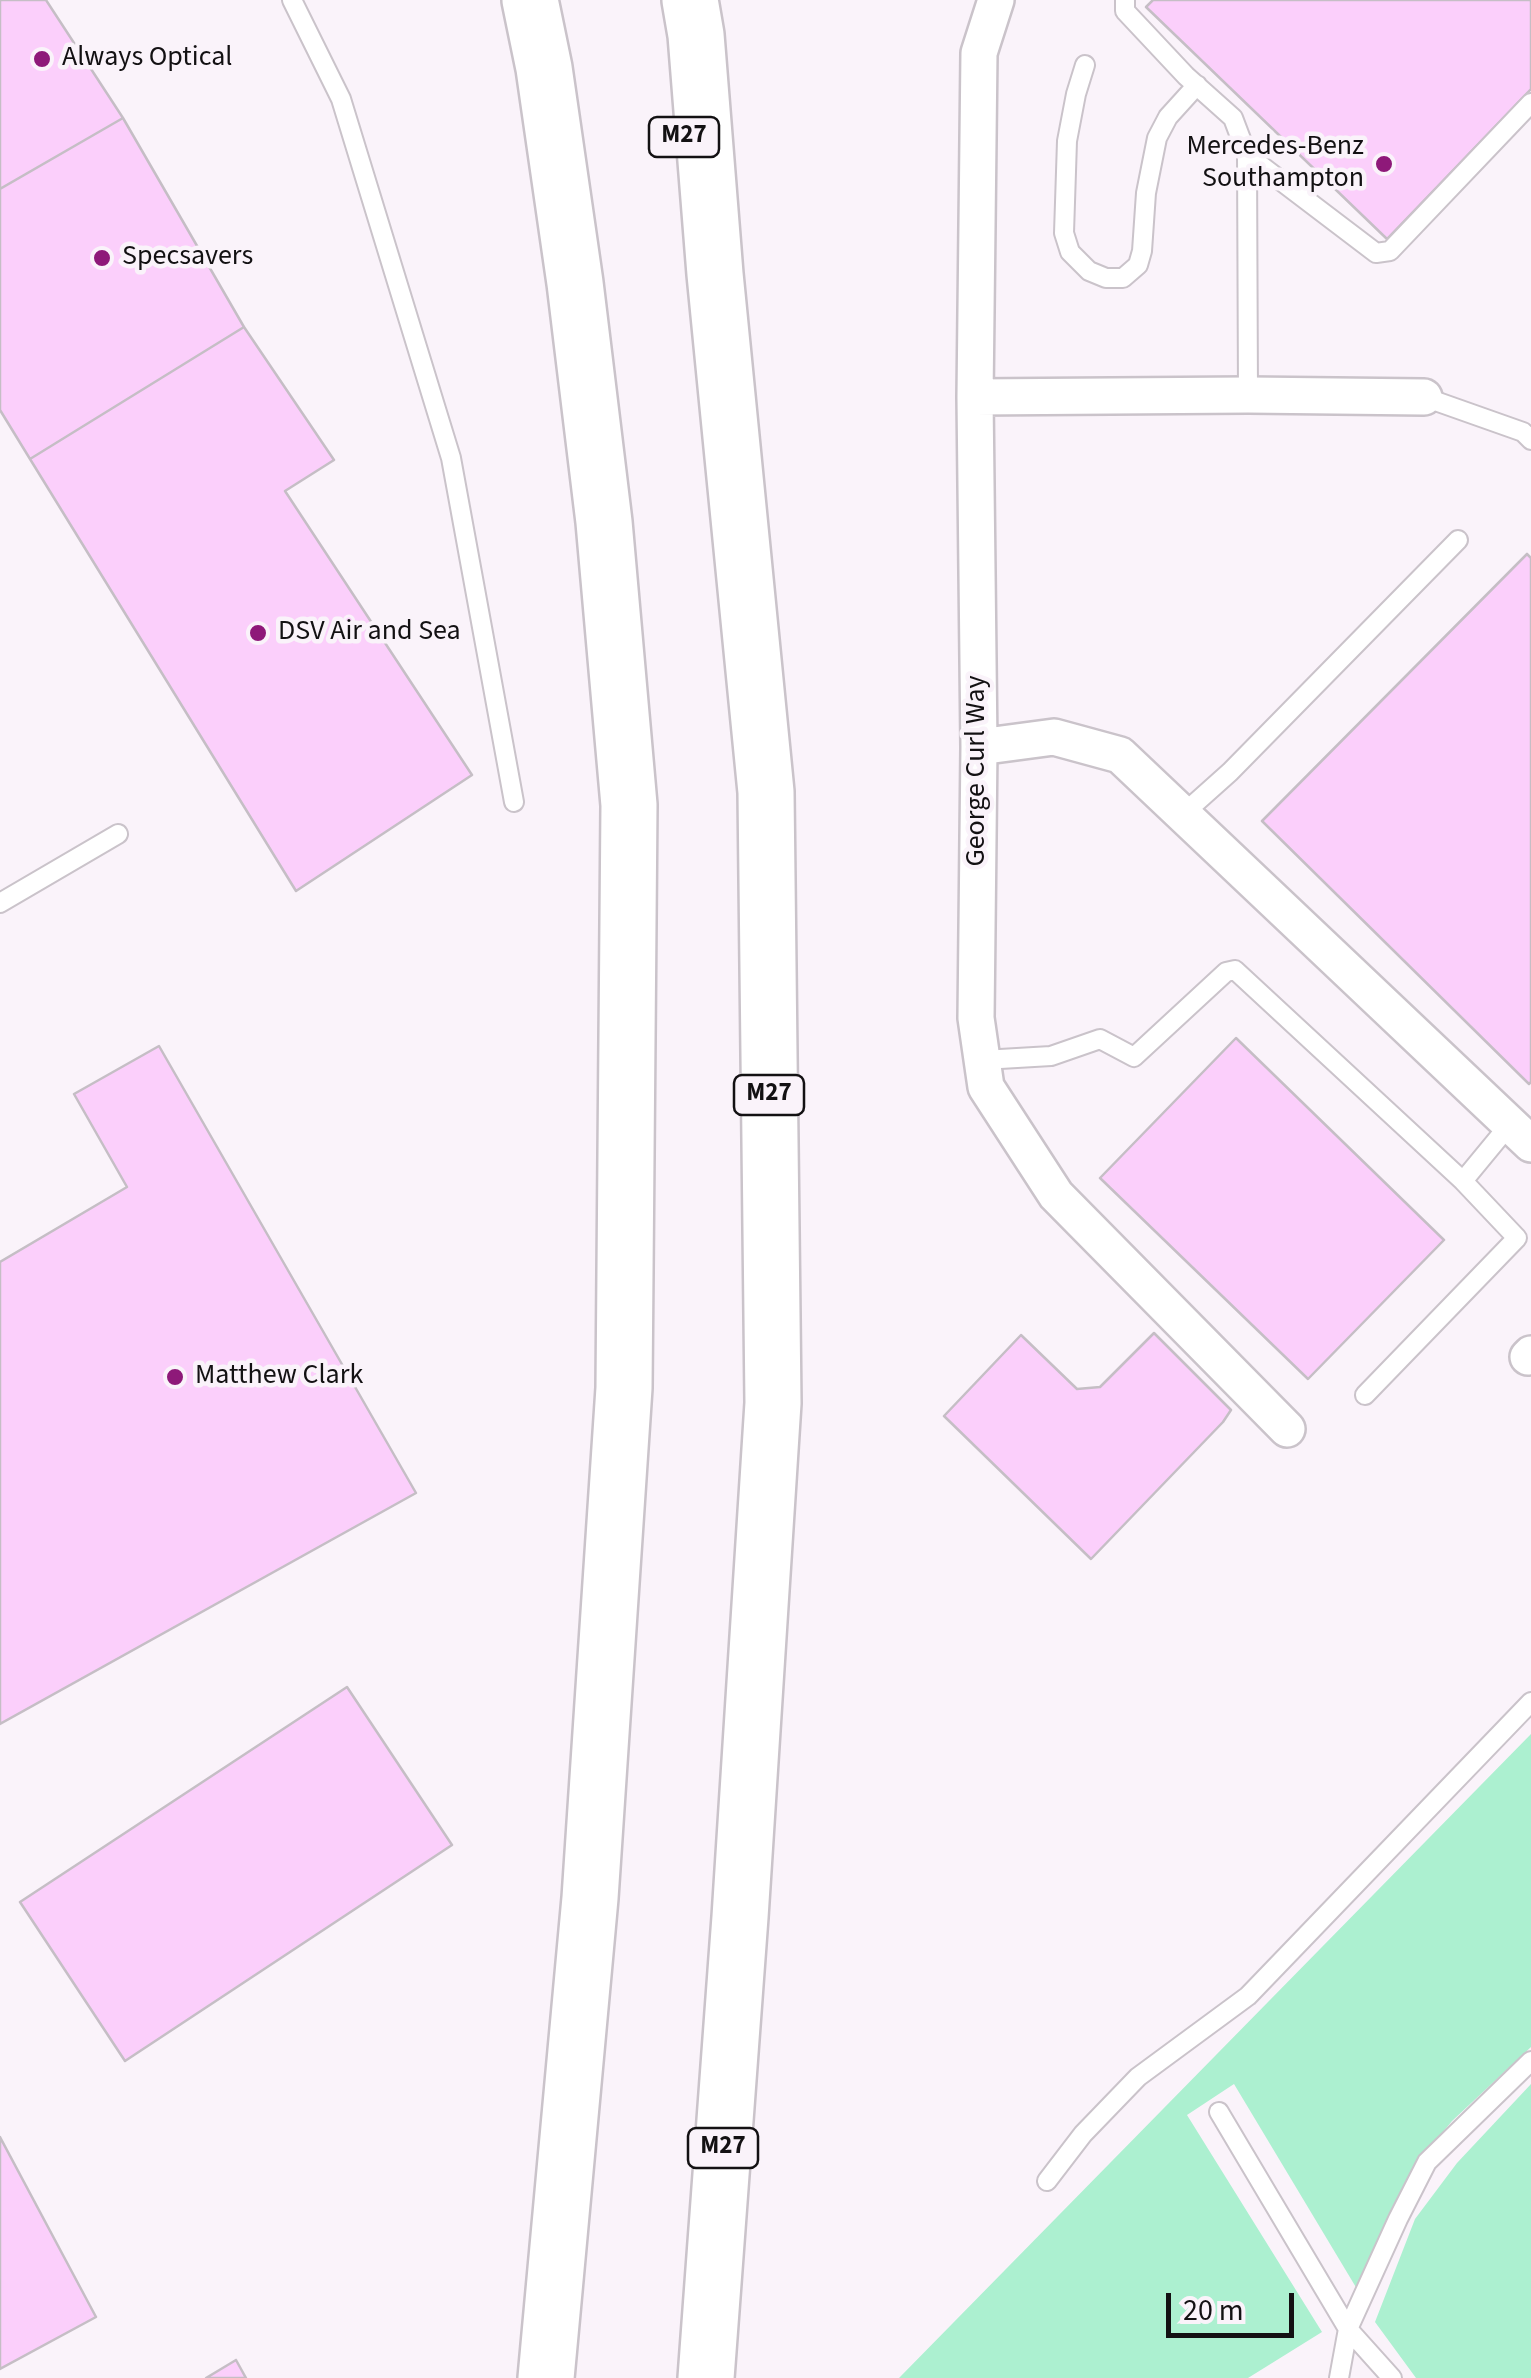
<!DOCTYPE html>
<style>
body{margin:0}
#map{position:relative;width:1531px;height:2378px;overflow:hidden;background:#faf3fa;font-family:"Source Sans 3",sans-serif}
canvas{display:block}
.scale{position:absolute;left:1166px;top:2293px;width:128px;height:45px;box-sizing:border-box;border:5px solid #131113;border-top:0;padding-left:12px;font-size:30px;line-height:35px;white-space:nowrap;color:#131113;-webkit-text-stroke:8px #faf3fa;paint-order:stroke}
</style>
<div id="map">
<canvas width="1531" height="2378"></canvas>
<div class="scale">20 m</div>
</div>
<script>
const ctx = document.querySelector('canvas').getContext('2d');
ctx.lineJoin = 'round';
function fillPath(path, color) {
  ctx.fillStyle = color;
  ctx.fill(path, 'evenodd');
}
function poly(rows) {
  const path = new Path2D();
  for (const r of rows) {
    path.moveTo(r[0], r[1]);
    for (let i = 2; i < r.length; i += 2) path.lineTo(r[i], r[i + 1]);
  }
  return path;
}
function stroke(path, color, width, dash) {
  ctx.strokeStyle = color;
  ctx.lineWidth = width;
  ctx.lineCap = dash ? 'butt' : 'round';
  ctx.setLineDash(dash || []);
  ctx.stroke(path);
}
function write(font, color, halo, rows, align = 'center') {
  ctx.font = font + ' "Source Sans 3",sans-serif';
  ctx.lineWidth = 9;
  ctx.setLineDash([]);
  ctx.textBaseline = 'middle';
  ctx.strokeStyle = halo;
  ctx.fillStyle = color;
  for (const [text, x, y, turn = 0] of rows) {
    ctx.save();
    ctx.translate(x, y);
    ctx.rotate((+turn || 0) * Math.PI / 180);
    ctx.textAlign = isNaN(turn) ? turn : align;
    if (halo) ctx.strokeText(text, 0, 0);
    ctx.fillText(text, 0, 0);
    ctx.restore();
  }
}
fillPath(poly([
 [1531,1734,1531,2047,1452,2121,1424,2155,1360,2294,1234,2084,1187,2115,1322,2332,1248,2378,899,2378],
 [1531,2084,1531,2378,1416,2378,1375,2322,1415,2219,1457,2163]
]), '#acf0d0');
const building = poly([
 [0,0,46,0,123,118,0,189,0,0],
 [1153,0,1531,0,1531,89,1387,239,1146,7,1153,0],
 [123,118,244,327,30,459,0,410,0,189,123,118],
 [244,327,334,460,285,491,472,775,296,891,30,459,244,327],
 [1527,554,1531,558,1531,1082,1529,1084,1262,821,1527,554],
 [1236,1038,1444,1240,1308,1379,1100,1178,1236,1038],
 [159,1046,416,1493,0,1724,0,1262,127,1187,74,1094,159,1046],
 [1154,1333,1231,1410,1223,1422,1091,1559,944,1416,1021,1335,1077,1389,1100,1387,1154,1333],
 [347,1687,452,1845,125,2061,20,1902,347,1687],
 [0,2137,96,2317,0,2369,0,2137],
 [236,2360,246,2378,206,2378,236,2360]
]);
fillPath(building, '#fbcffb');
stroke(building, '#c5bec5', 2.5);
const lane = poly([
 [292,0,341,99,451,458,514,802],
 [1125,0,1125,11,1186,76,1233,118,1247,155,1248,395],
 [1085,65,1076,94,1067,141,1064,233,1070,252,1089,271,1106,278,1123,278,1138,265,1142,251,1146,193,1157,138,1168,117,1197,85],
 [1247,155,1376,253,1390,251,1531,103],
 [1424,397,1523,432,1531,440],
 [1183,814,1230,772,1458,540],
 [0,903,118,834],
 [983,1060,1051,1056,1100,1039,1134,1057,1226,972,1235,970,1463,1181,1517,1238,1365,1395],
 [1463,1181,1510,1124],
 [1219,2112,1348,2329,1392,2378],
 [1047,2181,1083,2134,1138,2077,1248,1996,1531,1702],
 [1339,2378,1348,2329,1398,2219,1427,2162,1531,2061]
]);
const street = poly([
 [996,0,979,53,975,397,979,747,976,1018,986,1087,1056,1195,1287,1429],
 [975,397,1248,395,1424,397],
 [979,747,1054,737,1120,755,1531,1144],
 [1528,1357,1531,1354]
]);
const highway = poly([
 [530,0,544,68,575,283,604,522,629,805,624,1388,590,1898,546,2378],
 [690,0,696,35,715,274,766,792,773,1403,740,1917,706,2378]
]);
stroke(lane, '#cac3ca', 22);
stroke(street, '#cac3ca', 40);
stroke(highway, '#cac3ca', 60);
stroke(lane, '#fff', 18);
stroke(street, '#fff', 35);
stroke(highway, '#fff', 55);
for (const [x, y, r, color] of [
 [42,59,10,"#8e1979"],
 [1384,164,10,"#8e1979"],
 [102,258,10,"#8e1979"],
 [258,633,10,"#8e1979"],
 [175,1377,10,"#8e1979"]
]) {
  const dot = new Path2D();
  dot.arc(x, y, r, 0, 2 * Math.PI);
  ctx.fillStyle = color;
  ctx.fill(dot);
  stroke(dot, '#faf3fa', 4);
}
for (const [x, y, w] of [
 [684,137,70],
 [769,1095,70],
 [723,2148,70]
]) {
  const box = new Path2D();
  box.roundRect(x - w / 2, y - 20, w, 40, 8);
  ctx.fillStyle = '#faf3fa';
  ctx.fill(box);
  stroke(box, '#131113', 2.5);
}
write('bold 25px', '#131113', null, [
 ["M27",684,137],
 ["M27",769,1095],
 ["M27",723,2148]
]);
write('28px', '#131113', '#faf3fa', [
 ["Always Optical",62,59],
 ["Mercedes-Benz",1364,148,"right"],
 ["Southampton",1364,180,"right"],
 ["Specsavers",122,258],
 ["DSV Air and Sea",278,633],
 ["Matthew Clark",195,1377]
], 'left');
write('28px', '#131113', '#faf3fa', [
 ["George Curl Way",978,771,-90]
]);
</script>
